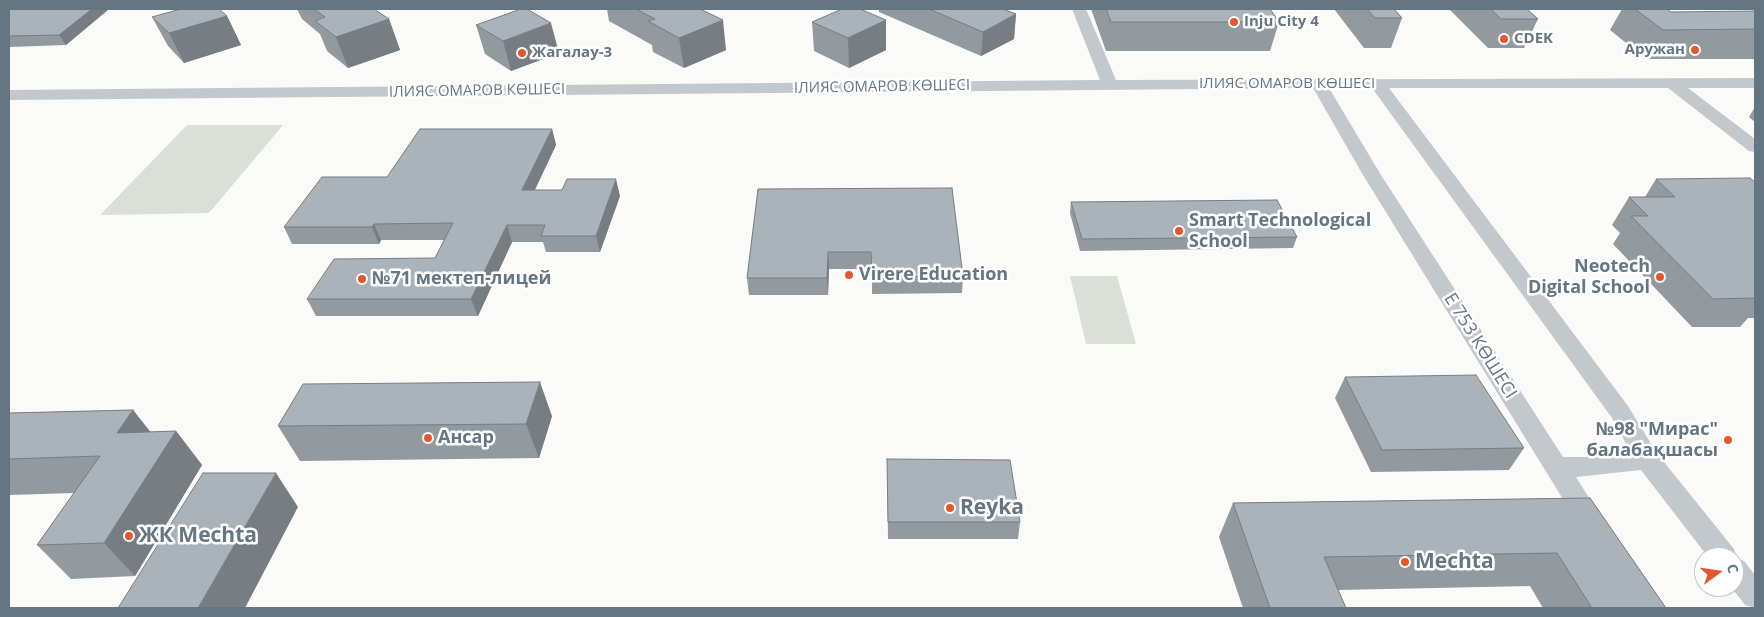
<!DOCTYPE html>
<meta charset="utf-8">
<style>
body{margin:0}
#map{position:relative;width:1764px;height:617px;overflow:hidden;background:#fafaf8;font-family:"Open Sans",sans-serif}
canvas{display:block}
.frame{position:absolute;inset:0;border:10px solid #657683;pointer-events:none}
.north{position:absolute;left:1694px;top:547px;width:50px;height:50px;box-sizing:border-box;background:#fff;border:1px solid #c1c8cd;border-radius:50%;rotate:76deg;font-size:14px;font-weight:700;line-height:20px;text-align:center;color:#657683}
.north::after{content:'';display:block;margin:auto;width:18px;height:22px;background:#e4572e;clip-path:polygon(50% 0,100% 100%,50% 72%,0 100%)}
</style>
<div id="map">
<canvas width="1764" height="617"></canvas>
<div class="frame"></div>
<div class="north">С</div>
</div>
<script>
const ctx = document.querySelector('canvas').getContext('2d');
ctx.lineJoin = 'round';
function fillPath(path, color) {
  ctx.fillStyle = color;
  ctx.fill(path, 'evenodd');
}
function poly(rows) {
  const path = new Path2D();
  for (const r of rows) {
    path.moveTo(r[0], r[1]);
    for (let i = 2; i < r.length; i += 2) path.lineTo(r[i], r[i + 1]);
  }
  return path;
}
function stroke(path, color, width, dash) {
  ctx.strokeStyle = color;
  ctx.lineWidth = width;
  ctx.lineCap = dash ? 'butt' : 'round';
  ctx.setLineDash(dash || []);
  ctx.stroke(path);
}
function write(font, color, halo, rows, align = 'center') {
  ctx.font = font + ' "Open Sans",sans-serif';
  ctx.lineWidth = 5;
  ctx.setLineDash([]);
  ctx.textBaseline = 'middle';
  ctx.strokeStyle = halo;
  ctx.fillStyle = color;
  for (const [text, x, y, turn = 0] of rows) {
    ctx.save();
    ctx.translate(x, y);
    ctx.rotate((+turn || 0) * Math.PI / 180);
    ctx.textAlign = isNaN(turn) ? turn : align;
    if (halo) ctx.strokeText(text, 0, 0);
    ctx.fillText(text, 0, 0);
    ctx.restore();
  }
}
fillPath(poly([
 [187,125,283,125,209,213,100,215],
 [1070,276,1117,276,1136,344,1086,344]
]), '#dadfd7');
fillPath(poly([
 [1072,9,1086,9,1116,80,1755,78,1755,88,1688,88,1755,139,1755,152,1749,151,1668,88,1389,88,1628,406,1656,452,1734,549,1737,558,1744,561,1755,575,1755,608,1745,605,1731,587,1734,587,1734,557,1708,557,1641,470,1576,477,1604,522,1600,530,1591,533,1582,530,1363,175,1313,88,9,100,9,90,1100,80,1072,9],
 [1329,88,1372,88,1612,418,1630,451,1585,457,1563,457,1381,175,1329,88]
]), '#c3c8cc');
fillPath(poly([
 [9,9,109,9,66,45,9,47],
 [297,9,374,9,389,19,400,50,348,68,327,51,320,34,302,19],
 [607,9,700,9,726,50,684,68,653,52,652,45,609,21],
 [879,9,1003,9,1016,14,1014,39,981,56,879,12],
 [1091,9,1270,9,1279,22,1270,51,1106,51],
 [1334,9,1394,9,1402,18,1391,48,1364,48],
 [1449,9,1527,9,1538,19,1524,48,1488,48],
 [1622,9,1667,9,1671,12,1755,11,1755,59,1646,59,1610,30],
 [227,16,241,45,184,63,168,46,152,17],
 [886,20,886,50,849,68,814,51,812,22],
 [476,25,559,53,511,71,485,54],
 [1755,107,1755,122,1749,117],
 [552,129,556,145,535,190,620,196,600,252,546,252,543,242,512,242,478,316,316,316,307,299,435,258,444,240,381,240,379,244,292,244,284,227,387,177],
 [1656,179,1755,182,1755,318,1748,318,1740,327,1692,327,1613,244,1620,233,1612,225,1629,197,1645,197],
 [758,189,963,276,962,293,872,294,872,269,829,269,828,295,749,295,747,278],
 [1071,202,1297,237,1293,248,1080,251,1070,213],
 [1345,377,1524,448,1509,470,1371,472,1335,398],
 [133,410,150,432,176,431,202,465,135,576,71,579,37,545,74,493,9,495,9,413],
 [552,416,539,458,300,461,278,426],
 [887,459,1020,522,1018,539,888,539],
 [1590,498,1666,608,1543,608,1530,586,1338,590,1346,608,1243,608,1219,537,1233,503]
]), '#929a9f');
fillPath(poly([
 [92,9,109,9,66,45,59,35],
 [1016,14,1014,39,981,56,983,32],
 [227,16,241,45,184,63,169,33],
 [389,19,400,50,348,68,336,37],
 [723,20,726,50,684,68,679,38],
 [886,20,886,50,849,68,848,38],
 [551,23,559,53,511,71,503,41],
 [552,129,556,145,527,206,522,190],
 [616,179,620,196,600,252,596,236],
 [374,224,381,240,379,244,372,227],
 [507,225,512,242,478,316,471,299],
 [828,252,829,269,828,295,827,278],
 [540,382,552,416,539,458,526,424],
 [133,410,160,444,117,433],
 [176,431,202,465,135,576,104,543],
 [276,473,298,507,245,608,198,608]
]), '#777d82');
const building = poly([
 [9,9,92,9,59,35,9,36,9,9],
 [181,9,219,9,227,16,169,33,152,17,181,9],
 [314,9,374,9,389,19,336,37,315,21,325,17,314,9],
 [521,9,527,9,551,23,503,41,476,25,521,9],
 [636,9,700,9,723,20,679,38,648,21,655,19,636,9],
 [842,9,860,9,886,20,848,38,812,22,842,9],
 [929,9,1003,9,1016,14,983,32,929,9],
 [1106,9,1270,9,1279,22,1111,22,1106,9],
 [1367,9,1394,9,1402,18,1375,18,1367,9],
 [1491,9,1527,9,1538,19,1501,19,1491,9],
 [1635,9,1667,9,1671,12,1755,11,1755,29,1663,30,1635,9],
 [420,129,552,129,522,190,562,190,567,179,616,179,596,236,541,236,545,225,507,225,471,299,307,299,334,259,435,258,453,223,374,224,372,227,284,227,322,177,387,177,420,129],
 [1750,178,1755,182,1755,298,1713,299,1631,216,1648,216,1629,197,1675,197,1656,179,1750,178],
 [952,188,963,276,872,277,871,252,828,252,827,278,747,278,758,189,952,188],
 [1277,200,1297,237,1082,239,1071,202,1277,200],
 [1476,375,1524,448,1382,450,1345,377,1476,375],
 [540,382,526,424,278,426,303,384,540,382],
 [133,410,117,433,176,431,104,543,37,545,100,456,9,459,9,413,133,410],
 [887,459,1010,460,1020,522,888,522,887,459],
 [203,473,276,473,198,608,118,608,203,473],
 [1590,498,1666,608,1592,608,1557,553,1324,557,1346,608,1270,608,1233,503,1590,498]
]);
fillPath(building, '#aab3b9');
stroke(building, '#777d82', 1);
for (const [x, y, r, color] of [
 [1234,22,5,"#e4572e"],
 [1504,39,5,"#e4572e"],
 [1695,50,5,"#e4572e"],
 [522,53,5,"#e4572e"],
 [1179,231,5,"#e4572e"],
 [849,275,5,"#e4572e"],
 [1660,277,5,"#e4572e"],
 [362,279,5,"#e4572e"],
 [428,438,5,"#e4572e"],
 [1728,440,5,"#e4572e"],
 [950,508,5,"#e4572e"],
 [129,536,5,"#e4572e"],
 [1405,562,5,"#e4572e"]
]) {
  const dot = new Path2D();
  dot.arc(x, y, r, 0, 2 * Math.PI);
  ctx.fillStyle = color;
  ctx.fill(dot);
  stroke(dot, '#fff', 2);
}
write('bold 15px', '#657683', '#fff', [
 ["Inju City 4",1244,22],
 ["CDEK",1514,39],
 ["Аружан",1685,50,"right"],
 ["Жагалау-3",532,53]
], 'left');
write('15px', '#657683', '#fff', [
 ["ІЛИЯС ОМАРОВ КӨШЕСІ",1287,84],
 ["ІЛИЯС ОМАРОВ КӨШЕСІ",882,87,-1],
 ["ІЛИЯС ОМАРОВ КӨШЕСІ",477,91,-1]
]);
write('bold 18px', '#657683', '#fff', [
 ["Smart Technological",1189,221],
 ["School",1189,242],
 ["Neotech",1650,267,"right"],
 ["Digital School",1650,288,"right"],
 ["Virere Education",859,275],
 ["№71 мектеп-лицей",372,279],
 ["№98 \"Мирас\"",1718,430,"right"],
 ["балабақшасы",1718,451,"right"],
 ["Ансар",438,438]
], 'left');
write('18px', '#657683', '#fff', [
 ["Е 753 КӨШЕСІ",1480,346,58]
]);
write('bold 21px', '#657683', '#fff', [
 ["Reyka",960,508],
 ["ЖК Mechta",139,536],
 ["Mechta",1415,562]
], 'left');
</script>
